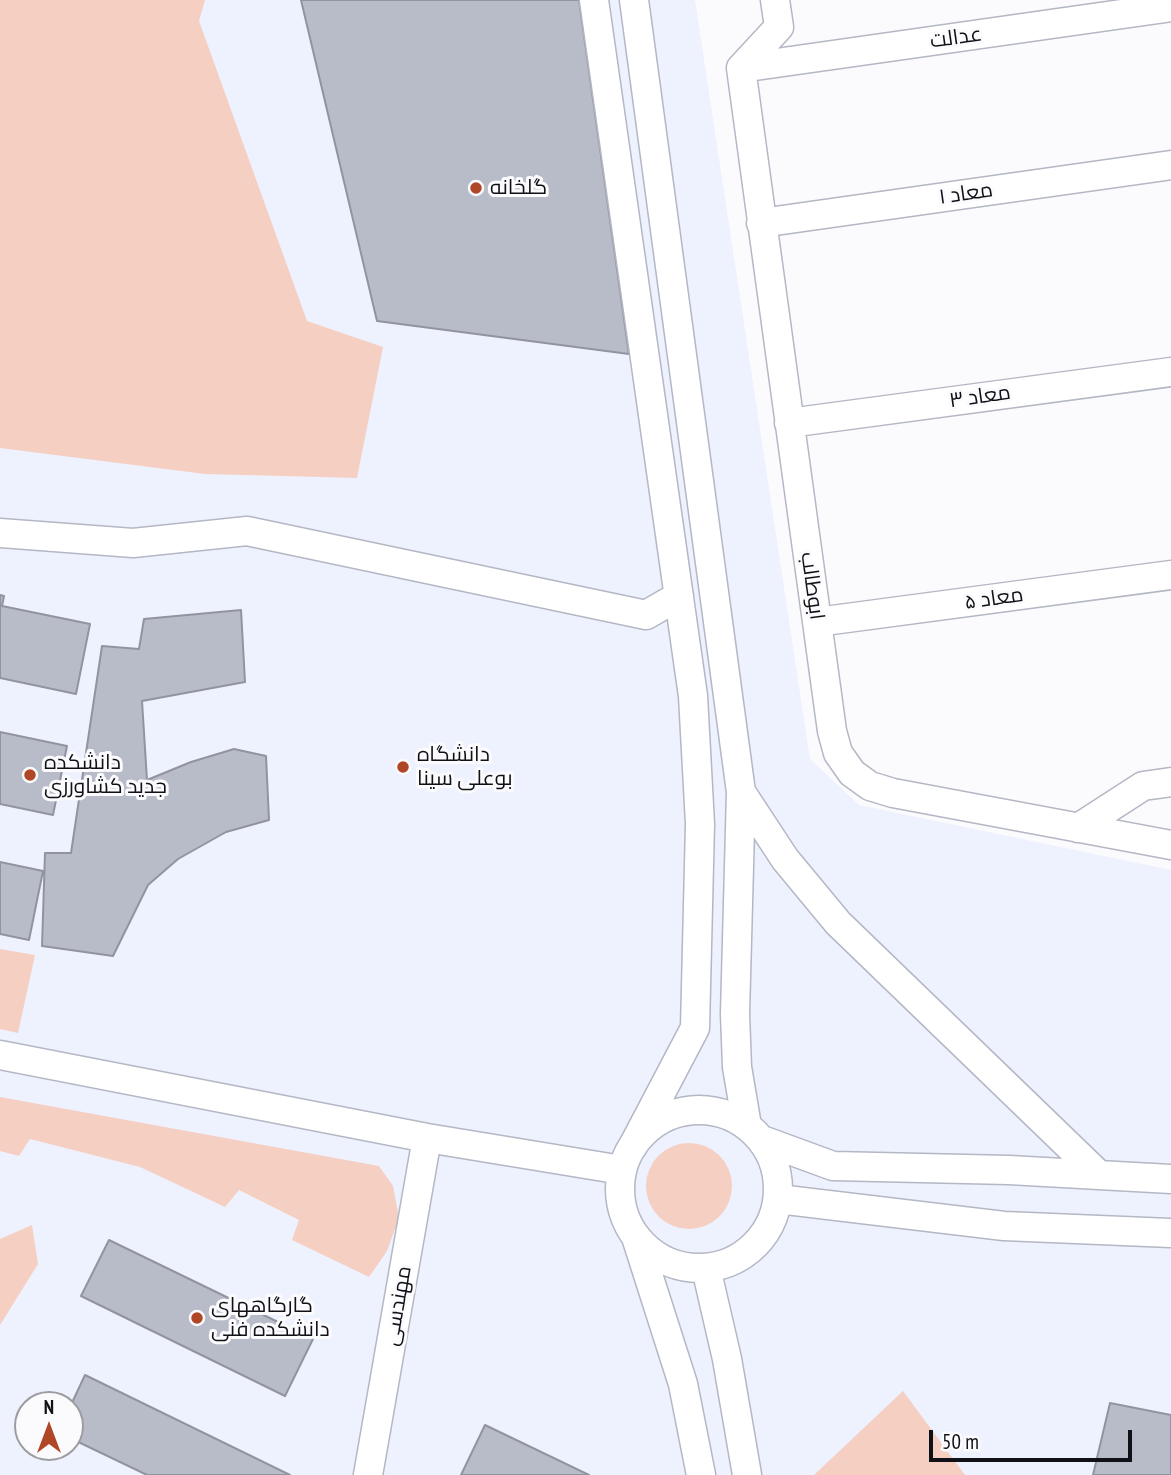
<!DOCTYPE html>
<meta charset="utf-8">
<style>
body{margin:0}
#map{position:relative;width:1171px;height:1475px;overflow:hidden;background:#fbfbfe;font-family:"PT Sans Narrow",sans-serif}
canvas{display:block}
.north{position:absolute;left:14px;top:1391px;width:70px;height:70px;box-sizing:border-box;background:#fbfbfe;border:2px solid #9d9da1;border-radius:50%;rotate:0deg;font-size:19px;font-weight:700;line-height:28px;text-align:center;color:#101116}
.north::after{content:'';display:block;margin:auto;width:24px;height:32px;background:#af4727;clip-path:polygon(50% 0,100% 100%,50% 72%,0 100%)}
.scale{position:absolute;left:929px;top:1430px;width:203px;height:32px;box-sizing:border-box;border:4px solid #101116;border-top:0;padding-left:9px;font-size:21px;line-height:24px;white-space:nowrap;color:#101116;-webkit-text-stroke:5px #fbfbfe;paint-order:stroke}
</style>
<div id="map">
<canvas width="1171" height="1475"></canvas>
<div class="north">N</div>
<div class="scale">50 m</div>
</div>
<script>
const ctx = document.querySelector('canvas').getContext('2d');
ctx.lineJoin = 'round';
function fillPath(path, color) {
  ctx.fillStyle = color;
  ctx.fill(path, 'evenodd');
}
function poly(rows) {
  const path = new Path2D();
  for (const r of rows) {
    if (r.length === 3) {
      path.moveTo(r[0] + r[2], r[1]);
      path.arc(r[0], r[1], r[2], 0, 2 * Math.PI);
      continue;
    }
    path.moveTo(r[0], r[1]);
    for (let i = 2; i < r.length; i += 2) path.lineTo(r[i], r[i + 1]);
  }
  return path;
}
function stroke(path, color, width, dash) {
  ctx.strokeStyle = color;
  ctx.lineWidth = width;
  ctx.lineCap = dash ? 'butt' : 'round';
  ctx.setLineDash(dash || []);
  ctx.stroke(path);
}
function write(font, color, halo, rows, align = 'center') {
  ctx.font = font + ' "PT Sans Narrow",Cairo,sans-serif';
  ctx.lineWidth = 6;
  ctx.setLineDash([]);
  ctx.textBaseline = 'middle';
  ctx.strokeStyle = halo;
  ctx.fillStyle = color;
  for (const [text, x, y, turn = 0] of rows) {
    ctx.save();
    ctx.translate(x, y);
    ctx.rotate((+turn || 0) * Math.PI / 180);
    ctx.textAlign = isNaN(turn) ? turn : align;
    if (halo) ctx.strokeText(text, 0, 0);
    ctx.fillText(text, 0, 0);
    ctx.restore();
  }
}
fillPath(poly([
 [0,0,695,0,810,759,859,805,1171,870,1171,1475,0,1475],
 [28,1405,70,1405,70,1447,28,1447]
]), '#eef1fe');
fillPath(poly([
 [0,0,205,0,199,21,307,321,383,347,357,478,205,474,0,448],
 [0,949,35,955,18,1033,0,1029],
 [0,1097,379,1166,393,1186,399,1218,387,1251,369,1277,292,1240,299,1220,239,1190,225,1207,140,1167,30,1139,19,1156,0,1151],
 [689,1186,43],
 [32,1225,38,1264,0,1325,0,1239],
 [903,1391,965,1475,814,1475]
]), '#f6cfc3');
const building = poly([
 [301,0,579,0,629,354,377,321,301,0],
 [0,595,4,596,2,606,90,624,76,694,0,678,0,595],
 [241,610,245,682,142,701,147,780,191,762,234,749,266,756,269,820,226,832,178,859,148,885,113,956,42,946,45,853,71,853,102,646,139,649,144,619,241,610],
 [0,732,67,746,53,815,0,804,0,732],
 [0,862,43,871,29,940,0,934,0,862],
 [109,1240,313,1339,285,1396,81,1296,109,1240],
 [85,1375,290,1475,147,1475,70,1438,70,1407,85,1375],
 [1110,1403,1171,1415,1171,1475,1093,1475,1110,1403],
 [485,1425,589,1475,461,1475,485,1425]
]);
fillPath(building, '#b8bcc9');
stroke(building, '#9194a0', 2);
const street = poly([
 [594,0,693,696,700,824,695,1028,633,1146],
 [634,0,741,792,735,1014,737,1067,747,1126],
 [741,68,832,731,838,753,852,773,870,786,893,793,1171,845],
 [741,68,1171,7],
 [741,68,779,27,775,0],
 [761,223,1171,165],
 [789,423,1171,372],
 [0,533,133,543,247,531,646,615,679,596],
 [817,622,1171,575],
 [741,792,785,859,838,923,1099,1175],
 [1078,828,1143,786,1171,782],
 [0,1055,427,1138,622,1170],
 [699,1189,79],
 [762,1140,833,1166,1009,1170,1171,1179],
 [778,1199,1004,1226,1171,1233],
 [636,1237,683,1384,701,1475],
 [706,1268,727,1359,747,1475],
 [368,1475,427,1138]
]);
stroke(street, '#b4b7c4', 31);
stroke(street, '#fff', 28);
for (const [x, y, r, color] of [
 [476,188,7,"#af4727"],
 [403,767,7,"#af4727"],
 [30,775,7,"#af4727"],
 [197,1318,7,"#af4727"]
]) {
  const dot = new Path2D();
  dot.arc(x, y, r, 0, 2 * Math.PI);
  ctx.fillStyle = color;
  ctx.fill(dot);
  stroke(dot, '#fbfbfe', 2.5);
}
write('21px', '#101116', '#fbfbfe', [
 ["عدالت",956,38,-8],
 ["معاد ۱",966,194,-8],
 ["معاد ۳",980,397,-8],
 ["ابوطالب",812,586,82],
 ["معاد ۵",994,599,-8],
 ["مهندسی",398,1306,-80]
]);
write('21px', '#101116', '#fbfbfe', [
 ["گلخانه",490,188],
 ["دانشگاه",417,755],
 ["بوعلی سینا",417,779],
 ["دانشکده",44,763],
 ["جدید کشاورزی",44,787],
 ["گارگاههای",211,1306],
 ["دانشکده فنی",211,1330]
], 'left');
</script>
